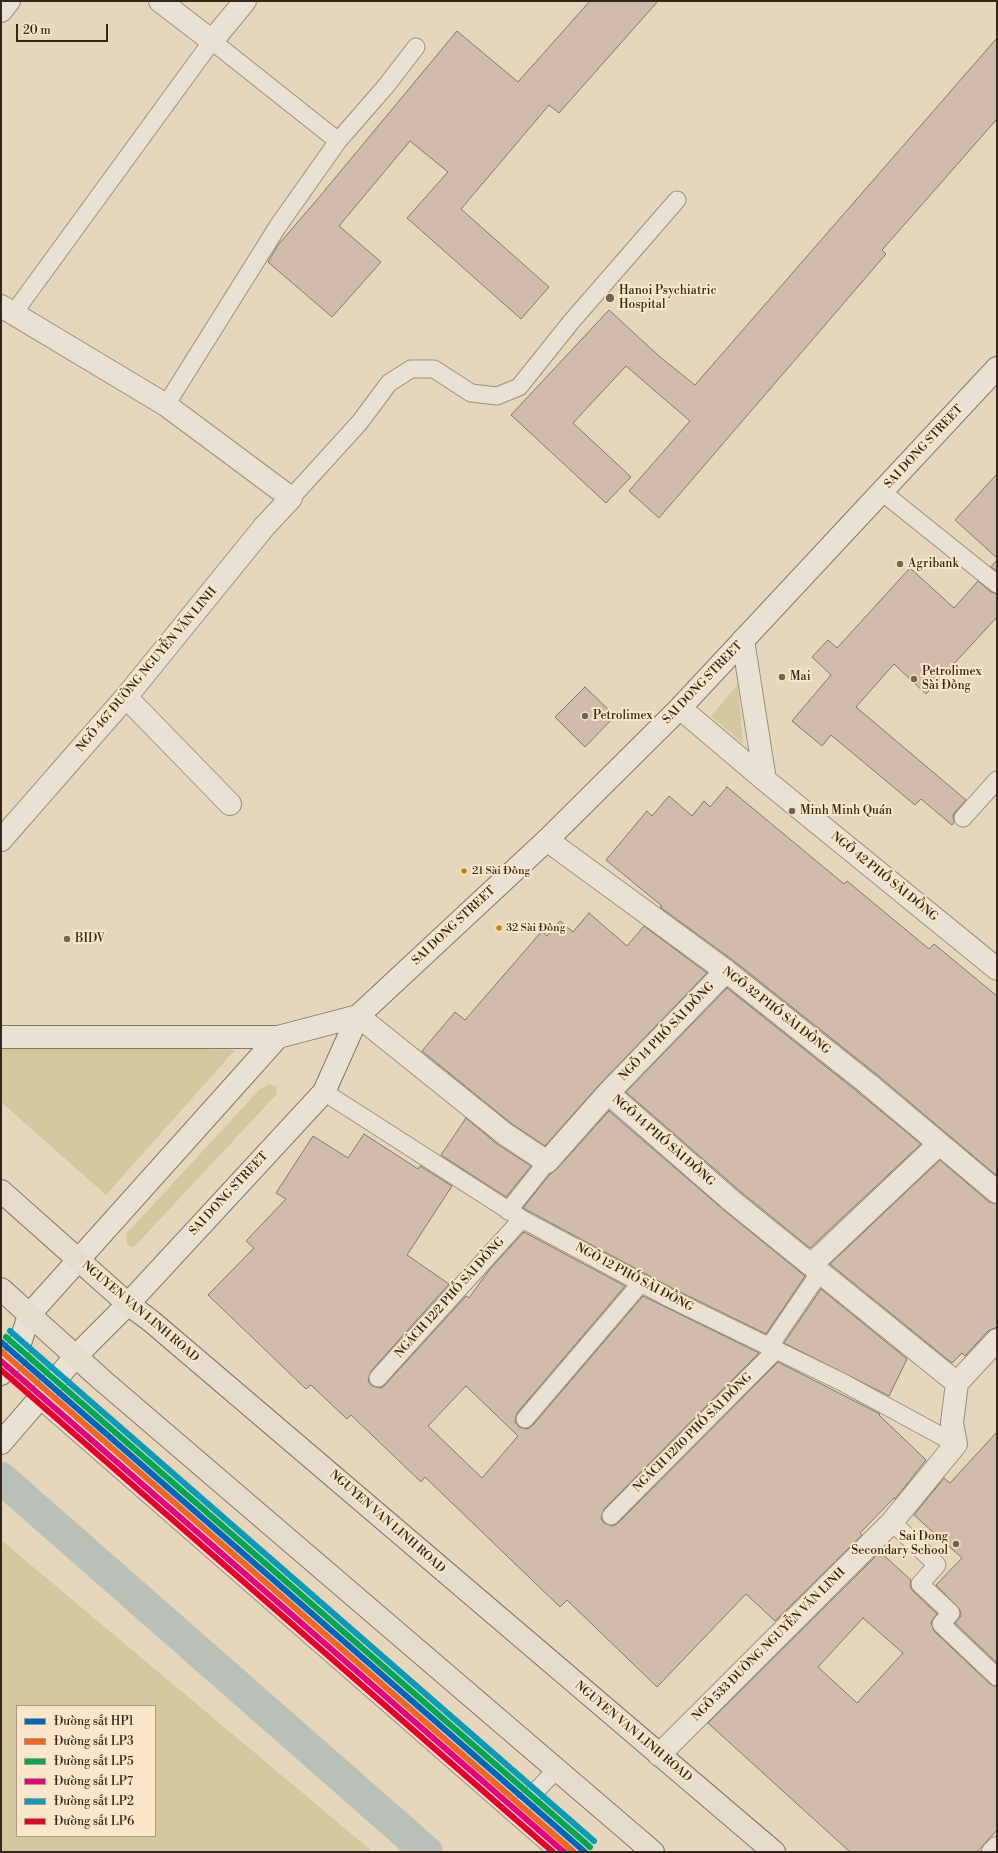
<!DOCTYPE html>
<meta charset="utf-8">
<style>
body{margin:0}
#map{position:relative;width:998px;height:1853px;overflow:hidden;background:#e6d6bc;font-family:"Libre Bodoni",serif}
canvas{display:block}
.frame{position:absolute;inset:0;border:2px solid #35261c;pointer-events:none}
.legend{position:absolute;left:16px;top:1705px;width:140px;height:132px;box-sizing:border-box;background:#fae6c8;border:1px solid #ab9983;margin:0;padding:5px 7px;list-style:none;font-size:12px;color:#35261c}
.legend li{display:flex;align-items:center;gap:8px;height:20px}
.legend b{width:20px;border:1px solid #ab9983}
.scale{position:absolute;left:16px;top:24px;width:92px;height:18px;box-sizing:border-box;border:2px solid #35261c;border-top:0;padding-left:5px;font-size:12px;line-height:14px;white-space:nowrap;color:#35261c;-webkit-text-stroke:3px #fae6c8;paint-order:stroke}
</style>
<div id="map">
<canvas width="998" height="1853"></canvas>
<div class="frame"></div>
<ul class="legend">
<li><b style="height:5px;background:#0065bd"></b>Đường sắt HP1</li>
<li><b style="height:5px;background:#f26522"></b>Đường sắt LP3</li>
<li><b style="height:5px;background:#00a651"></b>Đường sắt LP5</li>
<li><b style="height:5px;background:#e5007d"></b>Đường sắt LP7</li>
<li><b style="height:5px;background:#059cbc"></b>Đường sắt LP2</li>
<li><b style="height:5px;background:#e4002b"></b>Đường sắt LP6</li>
</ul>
<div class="scale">20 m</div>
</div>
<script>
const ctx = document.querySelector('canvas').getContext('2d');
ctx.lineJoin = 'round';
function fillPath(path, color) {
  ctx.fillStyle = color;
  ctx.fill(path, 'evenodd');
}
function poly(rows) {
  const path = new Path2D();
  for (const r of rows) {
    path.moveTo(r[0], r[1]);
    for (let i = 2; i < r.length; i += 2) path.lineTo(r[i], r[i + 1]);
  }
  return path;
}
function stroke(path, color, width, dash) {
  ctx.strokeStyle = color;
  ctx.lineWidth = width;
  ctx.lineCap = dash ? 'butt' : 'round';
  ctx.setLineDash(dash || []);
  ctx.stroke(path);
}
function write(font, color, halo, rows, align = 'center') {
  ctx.font = font + ' "Libre Bodoni",serif';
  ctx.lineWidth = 4;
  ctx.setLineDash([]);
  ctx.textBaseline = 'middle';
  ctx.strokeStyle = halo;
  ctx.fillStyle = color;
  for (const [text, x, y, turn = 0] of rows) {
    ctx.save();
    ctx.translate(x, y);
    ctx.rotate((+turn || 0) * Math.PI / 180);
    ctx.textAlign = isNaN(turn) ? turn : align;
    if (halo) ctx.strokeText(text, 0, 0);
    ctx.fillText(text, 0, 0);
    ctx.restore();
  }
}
fillPath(poly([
 [738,684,743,744,711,716],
 [1,1043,235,1050,106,1195,1,1102],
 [269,1084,276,1087,277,1091,276,1095,135,1246,132,1247,127,1244,126,1234,260,1089],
 [1,1540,373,1852,1,1852],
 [17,1706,155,1706,155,1836,17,1836]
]), '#d3c89d');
stroke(poly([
 [1,1478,427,1852]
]), '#b8c0b7', 32);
const building = poly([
 [590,1,658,1,559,113,549,105,461,209,549,287,521,319,407,218,448,172,410,141,339,226,381,262,332,317,268,262,278,245,316,201,457,31,518,82,590,1],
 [997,38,997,119,882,250,886,254,659,518,629,491,690,421,626,366,573,423,631,477,606,503,511,415,609,310,660,357,695,385,997,38],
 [997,474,997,558,955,520,997,474],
 [997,560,997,571,991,567,997,560],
 [910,568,954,608,978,581,991,592,997,594,997,617,926,694,894,664,856,707,966,800,955,812,953,816,954,822,952,825,921,799,915,805,831,735,822,746,792,721,831,675,812,657,828,640,837,648,910,568],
 [585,687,615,716,585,747,555,717,585,687],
 [727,787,844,884,847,881,929,949,934,944,997,996,997,1176,875,1073,734,961,660,907,662,906,606,860,647,811,652,816,669,796,692,816,704,801,710,807,727,787],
 [589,913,627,946,644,926,707,973,599,1085,545,1146,512,1124,422,1051,455,1012,465,1020,542,931,547,936,560,921,573,932,589,913],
 [727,988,859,1093,921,1144,810,1248,741,1192,626,1092,727,988],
 [609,1111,725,1211,805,1276,766,1334,670,1287,523,1208,550,1174,556,1170,609,1111],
 [466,1118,497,1144,531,1166,506,1197,441,1155,466,1118],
 [364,1134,418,1169,420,1166,452,1186,407,1255,449,1284,371,1371,368,1381,372,1386,381,1388,385,1385,466,1296,469,1298,490,1269,524,1232,625,1286,517,1413,515,1422,519,1427,528,1429,533,1425,643,1296,759,1353,604,1509,601,1518,604,1523,613,1526,618,1523,778,1362,880,1414,879,1415,926,1460,895,1499,894,1498,860,1533,862,1535,775,1621,746,1594,657,1687,567,1600,560,1607,425,1477,421,1482,351,1415,347,1419,311,1385,306,1389,208,1295,254,1248,246,1241,286,1199,276,1193,313,1136,348,1158,364,1134],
 [466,1386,518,1436,482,1478,428,1426,466,1386],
 [940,1160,989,1202,997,1204,997,1327,988,1331,965,1356,962,1353,952,1363,830,1264,940,1160],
 [821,1289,907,1359,889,1396,784,1343,821,1289],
 [997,1432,997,1663,955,1623,961,1616,960,1610,936,1585,962,1558,914,1515,944,1478,950,1483,997,1432],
 [880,1552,911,1580,910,1587,913,1591,937,1614,931,1622,934,1631,990,1684,997,1687,997,1830,977,1852,850,1852,708,1723,880,1552],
 [863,1618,903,1653,857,1703,818,1667,863,1618]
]);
fillPath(building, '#d1bcac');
stroke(building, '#807668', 1);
const lane = poly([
 [13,314,212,41,338,141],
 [166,405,278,226,338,141,386,86,416,47],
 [882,492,997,584],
 [291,498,360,422,389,383,411,369,434,369,471,393,497,396,519,387,571,322,677,200],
 [963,818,997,780],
 [324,1092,522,1219,665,1296,842,1382,956,1444],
 [508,1211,547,1162],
 [769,1347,820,1272],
 [378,1378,522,1219],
 [39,1399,558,1852],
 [525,1419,641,1283],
 [611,1516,776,1350],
 [892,1522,937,1565,920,1584,951,1613,941,1624,997,1677],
 [514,1814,557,1769]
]);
const street = poly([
 [160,1,212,41,245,1],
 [1,11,9,1],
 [1,306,166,405,291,498,264,527,126,697,1,840],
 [743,640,765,780],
 [126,697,230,804],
 [680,708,765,780,997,969],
 [547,840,726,971,867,1083,997,1192],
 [358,1016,505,1134,547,1162,608,1093,733,1202,957,1383],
 [608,1093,726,971],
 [811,1265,939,1144],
 [659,1755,892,1522,956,1444,952,1423,957,1383,997,1340],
 [993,1852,997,1848]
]);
const secondary = poly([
 [1,1037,278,1037],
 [1,1374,16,1356,29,1315,278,1037,358,1016],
 [1,1443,76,1356,128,1304,324,1092,358,1016,547,840,680,708,997,368]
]);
const highway = poly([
 [1,1191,128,1304,151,1321,774,1852],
 [1,1289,102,1380,653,1852]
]);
stroke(lane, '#998e7e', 19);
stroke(street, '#998e7e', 24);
stroke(secondary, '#807668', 24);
stroke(highway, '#807668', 24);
stroke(lane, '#e9e1d4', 17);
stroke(street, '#e9e1d4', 22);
stroke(secondary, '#e9e1d4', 22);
stroke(highway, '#e5dccd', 22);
stroke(poly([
 [1,1342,585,1852]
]), '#0065bd', 6);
stroke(poly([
 [1,1351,574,1852]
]), '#f26522', 6);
stroke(poly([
 [6,1337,590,1847]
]), '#00a651', 6);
stroke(poly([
 [1,1361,564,1852]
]), '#e5007d', 6);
stroke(poly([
 [10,1331,594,1841]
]), '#059cbc', 6);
stroke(poly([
 [1,1370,553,1852]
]), '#e4002b', 6);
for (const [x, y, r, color] of [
 [610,298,5,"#736454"],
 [900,564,4,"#736454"],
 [782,677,4,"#736454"],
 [914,679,4,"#736454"],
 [585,716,4,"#736454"],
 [792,811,4,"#736454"],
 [464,871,3.5,"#bd8008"],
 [499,928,3.5,"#bd8008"],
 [67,939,4,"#736454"],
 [956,1544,4,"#736454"]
]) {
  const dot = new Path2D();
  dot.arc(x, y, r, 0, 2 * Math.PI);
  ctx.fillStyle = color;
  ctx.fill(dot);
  stroke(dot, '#fae6c8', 1.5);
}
write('11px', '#35261c', '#fae6c8', [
 ["21 Sài Đồng",472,871],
 ["32 Sài Đồng",506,928]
], 'left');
write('12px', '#35261c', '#fae6c8', [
 ["Hanoi Psychiatric",619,291],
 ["Hospital",619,305],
 ["Agribank",908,564],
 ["Petrolimex",922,672],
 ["Sài Đồng",922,686],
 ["Mai",790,677],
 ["Petrolimex",593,716],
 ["Minh Minh Quán",800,811],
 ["BIDV",75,939],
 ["Sai Dong",948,1537,"right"],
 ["Secondary School",948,1551,"right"]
], 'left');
write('12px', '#35261c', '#fae6c8', [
 ["SAI DONG STREET",924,447,-47],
 ["NGÕ 467 ĐƯỜNG NGUYỄN VĂN LINH",147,670,-50],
 ["SAI DONG STREET",703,683,-46],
 ["NGÕ 42 PHỐ SÀI ĐỒNG",884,877,39],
 ["SAI DONG STREET",454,926,-43],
 ["NGÕ 32 PHỐ SÀI ĐỒNG",776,1011,38],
 ["NGÕ 14 PHỐ SÀI ĐỒNG",667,1032,-46],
 ["NGÕ 14 PHỐ SÀI ĐỒNG",663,1141,41],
 ["SAI DONG STREET",229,1194,-47],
 ["NGÕ 12 PHỐ SÀI ĐỒNG",634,1278,28],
 ["NGÁCH 12/2 PHỐ SÀI ĐỒNG",450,1298,-48],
 ["NGUYEN VAN LINH ROAD",140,1312,40],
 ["NGÁCH 12/10 PHỐ SÀI ĐỒNG",693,1433,-45],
 ["NGUYEN VAN LINH ROAD",387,1522,41],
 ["NGÕ 533 ĐƯỜNG NGUYỄN VĂN LINH",769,1645,-45],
 ["NGUYEN VAN LINH ROAD",633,1732,40]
]);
</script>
